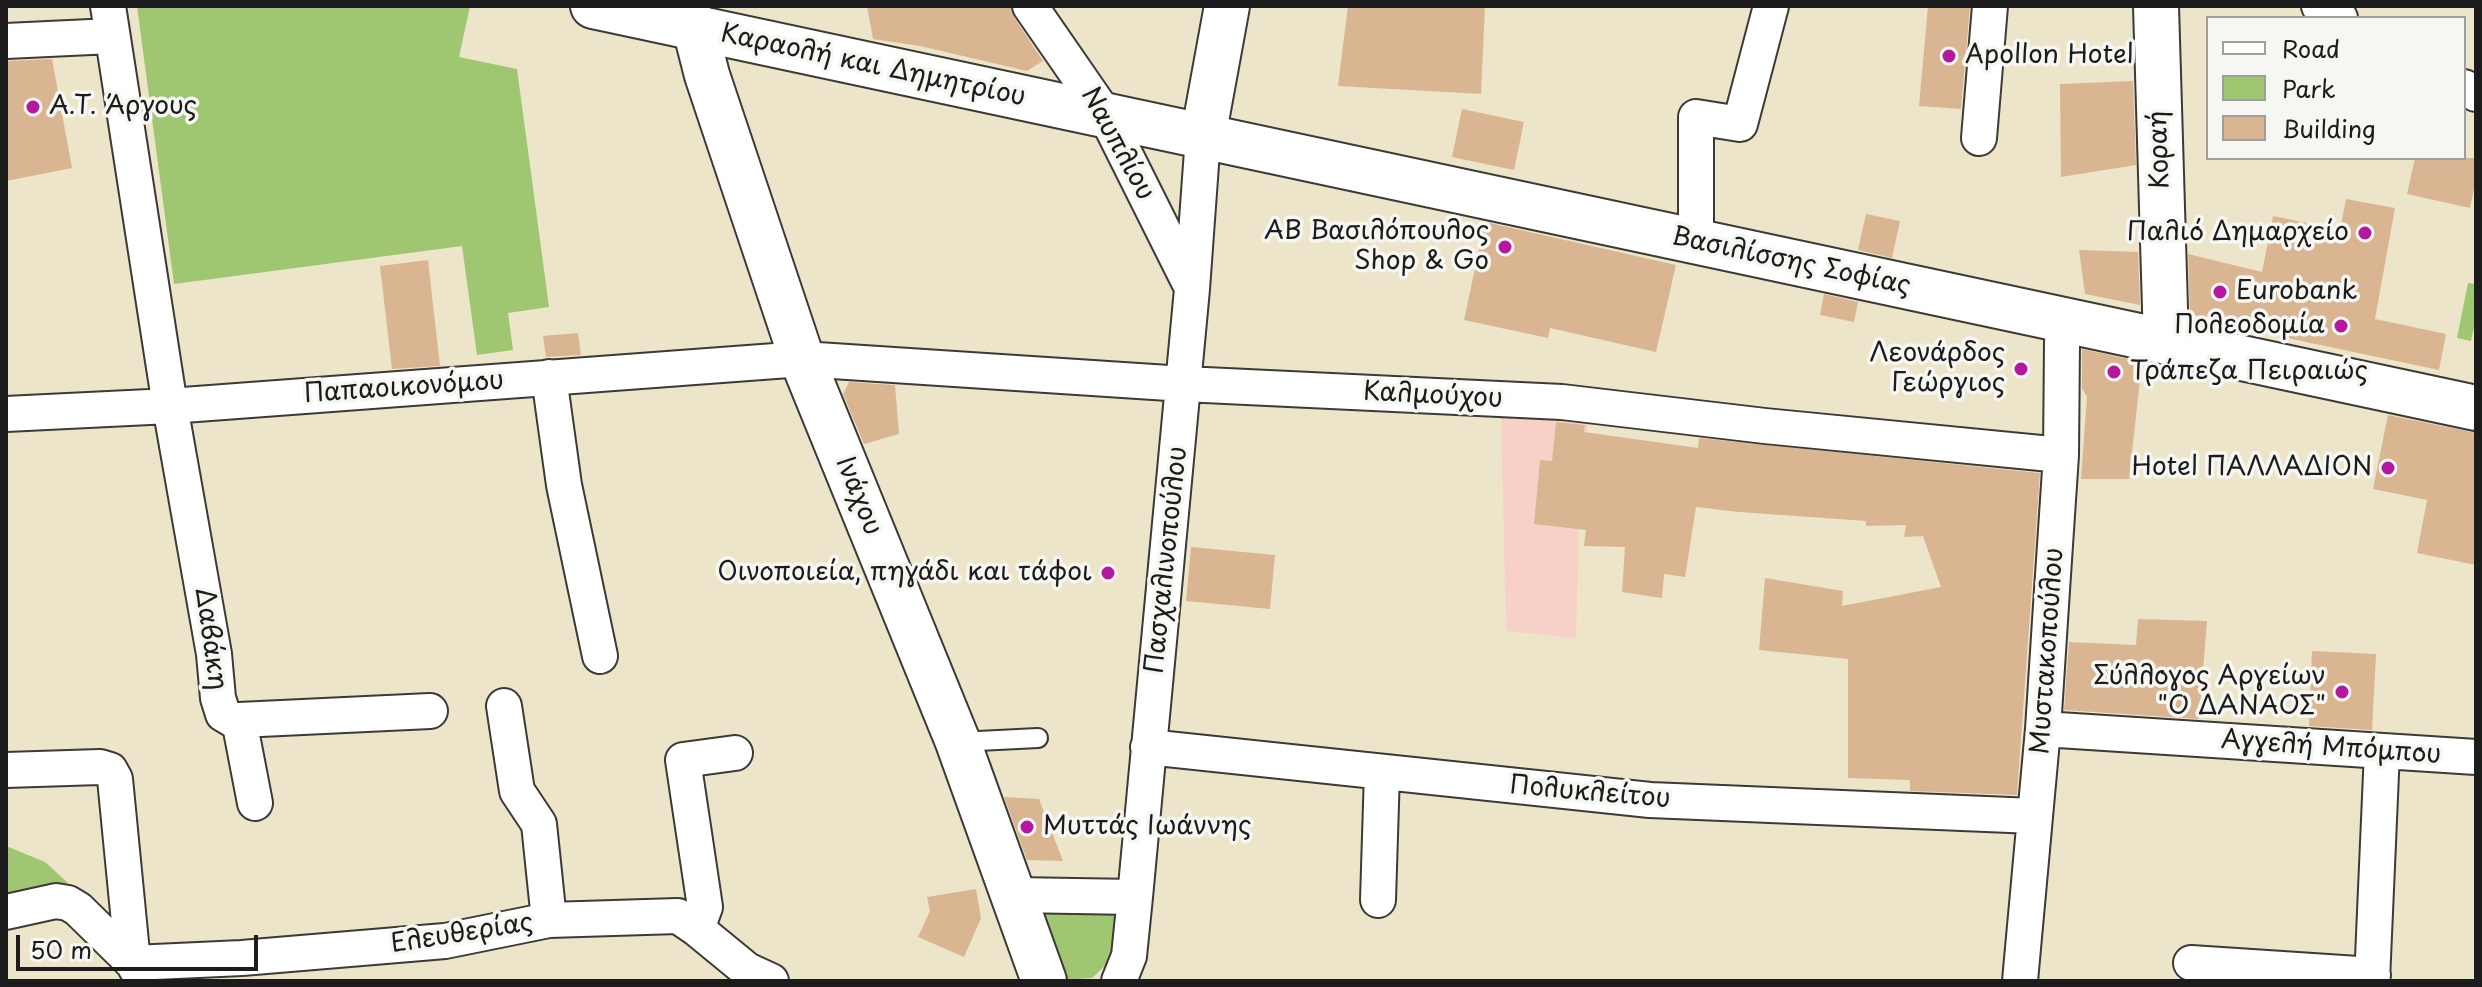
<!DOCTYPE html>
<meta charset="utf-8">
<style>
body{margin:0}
#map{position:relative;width:2482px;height:987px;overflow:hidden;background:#ece5c9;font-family:"Playpen Sans",sans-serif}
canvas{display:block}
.frame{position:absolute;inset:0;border:8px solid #1c1c1c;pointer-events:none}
.legend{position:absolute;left:2206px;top:16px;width:260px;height:144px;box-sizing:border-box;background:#f6f6f2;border:2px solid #9f9f9c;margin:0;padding:10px 14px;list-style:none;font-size:24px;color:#1c1c1c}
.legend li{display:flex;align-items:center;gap:16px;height:40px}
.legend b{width:40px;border:2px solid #9f9f9c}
.scale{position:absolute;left:16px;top:935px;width:242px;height:36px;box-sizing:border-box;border:4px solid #1c1c1c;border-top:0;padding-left:10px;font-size:24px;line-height:28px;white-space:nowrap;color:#1c1c1c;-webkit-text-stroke:6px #f6f6f2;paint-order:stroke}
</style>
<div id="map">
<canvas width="2482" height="987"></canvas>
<div class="frame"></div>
<ul class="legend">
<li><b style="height:10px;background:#fff"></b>Road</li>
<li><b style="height:22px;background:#9fc670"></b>Park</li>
<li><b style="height:22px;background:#dab592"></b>Building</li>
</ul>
<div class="scale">50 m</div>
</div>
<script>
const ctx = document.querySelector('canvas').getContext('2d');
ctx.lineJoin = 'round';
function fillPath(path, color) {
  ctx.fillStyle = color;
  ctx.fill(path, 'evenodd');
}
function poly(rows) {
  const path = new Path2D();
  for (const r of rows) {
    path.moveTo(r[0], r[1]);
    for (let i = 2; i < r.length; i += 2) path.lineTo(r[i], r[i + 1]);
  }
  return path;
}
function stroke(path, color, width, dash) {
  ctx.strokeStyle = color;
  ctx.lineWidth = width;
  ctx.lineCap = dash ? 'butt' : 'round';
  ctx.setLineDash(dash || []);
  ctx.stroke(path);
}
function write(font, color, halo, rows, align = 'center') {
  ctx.font = font + ' "Playpen Sans",sans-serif';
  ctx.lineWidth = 7;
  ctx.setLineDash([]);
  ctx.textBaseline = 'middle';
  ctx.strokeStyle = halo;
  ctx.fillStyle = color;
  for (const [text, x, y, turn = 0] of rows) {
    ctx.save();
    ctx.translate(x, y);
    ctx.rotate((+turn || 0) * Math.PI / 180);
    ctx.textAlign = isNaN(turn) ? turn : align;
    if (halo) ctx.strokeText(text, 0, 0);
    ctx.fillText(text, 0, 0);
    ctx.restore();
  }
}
fillPath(poly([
 [1501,408,1589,411,1579,533,1576,638,1506,631]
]), '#f7d1c8');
fillPath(poly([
 [137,6,470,6,459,57,517,69,549,307,508,313,513,350,477,355,462,246,174,284],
 [2468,283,2476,284,2476,318,2471,341,2457,338],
 [6,846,45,862,68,883,9,896,6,894],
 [1028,899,1125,902,1111,960,1092,978,1061,980]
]), '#9fc670');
fillPath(poly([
 [867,6,1010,6,1014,17,1043,61,1027,71,920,46,873,39],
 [1348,6,1485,6,1481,94,1338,86],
 [1928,6,1970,6,1961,109,1919,106],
 [52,59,72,168,6,181,6,61],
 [2133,81,2136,165,2061,177,2060,84],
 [1462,109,1524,122,1514,170,1452,157],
 [2415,158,2476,158,2476,179,2470,208,2407,194],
 [2346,199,2395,208,2375,319,2446,334,2439,370,2249,330,2250,328,2190,314,2188,254,2262,272,2273,216,2340,230],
 [1866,214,1900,221,1892,258,1858,250],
 [1485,222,1676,265,1656,352,1550,328,1548,338,1464,320],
 [2079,250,2138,252,2140,305,2085,294],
 [428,260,440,366,392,369,380,266],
 [1824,294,1858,302,1854,322,1820,315],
 [578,333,581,355,546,357,543,336],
 [2082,349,2142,362,2129,479,2081,479,2077,532,2087,397,2082,388],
 [849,382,895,385,899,434,864,444,843,394],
 [2388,415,2476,433,2476,565,2417,553,2427,500,2373,489],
 [1556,422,1585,425,1584,432,1698,448,1699,438,2040,473,2017,795,1910,791,1910,780,1848,778,1848,659,1759,650,1765,578,1843,591,1842,606,1941,587,1923,536,1904,537,1906,525,1866,526,1866,521,1739,512,1696,507,1685,577,1664,574,1662,598,1622,592,1625,547,1584,546,1586,530,1534,524,1540,460,1552,461],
 [1191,547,1275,555,1270,609,1186,601],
 [2138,619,2207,621,2199,719,2064,710,2069,642,2136,645],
 [2312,651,2376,654,2372,730,2309,726],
 [1004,797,1039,799,1063,861,1027,860],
 [976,889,981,918,964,957,918,937,930,911,927,897]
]), '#dab592');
const lane = poly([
 [958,742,1038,738]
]);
const street = poly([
 [108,6,170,406,214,654,218,698,223,714,233,720,239,720,430,711],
 [1030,6,1106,116,1191,286],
 [2319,6,2340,18],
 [6,41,112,36],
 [2464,87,2476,94],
 [1979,138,1990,6],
 [1696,242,1696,117,1740,124,1771,6],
 [549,377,564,485,600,656],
 [6,414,170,406,802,359,1184,384,1562,402,1765,426,2061,455],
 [504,706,517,791,539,824,549,920],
 [239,720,255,803],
 [2043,729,2476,757],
 [1148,747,1650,800,2034,816],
 [6,770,100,767,110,770,115,779,133,963,242,958,445,941,549,920,678,916,697,929,747,970,771,981],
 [1014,895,1135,897],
 [1378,900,1382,772],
 [6,912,56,901,68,903,78,909,133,963,137,970],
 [697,929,705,907,683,760,735,753],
 [2191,963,2373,975],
 [1119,981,1129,956,1135,897,1192,289,1203,137],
 [2020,981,2043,729,2052,590,2061,455,2062,342,2065,321],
 [2372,981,2382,751]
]);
const secondary = poly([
 [593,6,2476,408],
 [2156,6,2166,342],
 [1203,137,1227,6]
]);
const primary = poly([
 [684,6,695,28,707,75,802,359,958,742,1044,981]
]);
stroke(lane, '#3b3a36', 22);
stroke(street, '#3b3a36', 38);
stroke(secondary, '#3b3a36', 48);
stroke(primary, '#3b3a36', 48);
stroke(lane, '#fff', 18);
stroke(street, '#fff', 34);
stroke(secondary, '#fff', 44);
stroke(primary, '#fff', 44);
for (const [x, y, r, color] of [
 [1949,56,8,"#b5179e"],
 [33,107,8,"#b5179e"],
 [2365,233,8,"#b5179e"],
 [1505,247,8,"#b5179e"],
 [2220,292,8,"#b5179e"],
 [2341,326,8,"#b5179e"],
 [2021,369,8,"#b5179e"],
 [2114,372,8,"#b5179e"],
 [2388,468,8,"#b5179e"],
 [1108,573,8,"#b5179e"],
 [2342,692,8,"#b5179e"],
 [1027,827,8,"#b5179e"]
]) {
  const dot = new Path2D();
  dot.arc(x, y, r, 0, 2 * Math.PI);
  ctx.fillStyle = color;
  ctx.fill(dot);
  stroke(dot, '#f6f6f2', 3);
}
write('26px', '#1c1c1c', '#f6f6f2', [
 ["Apollon Hotel",1965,56,"left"],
 ["Α.Τ. Άργους",49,107,"left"],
 ["ΑΒ Βασιλόπουλος",1489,232],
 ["Shop & Go",1489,262],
 ["Παλιό Δημαρχείο",2349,233],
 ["Eurobank",2236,292,"left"],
 ["Πολεοδομία",2325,326],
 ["Λεονάρδος",2005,354],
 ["Γεώργιος",2005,384],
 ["Τράπεζα Πειραιώς",2130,372,"left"],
 ["Hotel ΠΑΛΛΑΔΙΟΝ",2372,468],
 ["Οινοποιεία, πηγάδι και τάφοι",1092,573],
 ["Σύλλογος Αργείων",2326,677],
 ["\"Ο ΔΑΝΑΟΣ\"",2326,707],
 ["Μυττάς Ιωάννης",1043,827,"left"]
], 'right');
write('26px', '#1c1c1c', '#f6f6f2', [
 ["Καραολή και Δημητρίου",873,66,12],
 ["Ναυπλίου",1117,144,61],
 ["Κοραή",2160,150,-92],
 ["Βασιλίσσης Σοφίας",1791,262,12],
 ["Παπαοικονόμου",404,388,-4],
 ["Καλμούχου",1433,396,3],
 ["Ινάχου",858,496,68],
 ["Πασχαλινοπούλου",1167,560,-84],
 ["Δαβάκη",210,639,82],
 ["Μυστακοπούλου",2048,651,-86],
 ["Αγγελή Μπόμπου",2331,748,4],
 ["Πολυκλείτου",1590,793,5],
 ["Ελευθερίας",462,934,-9]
]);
</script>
